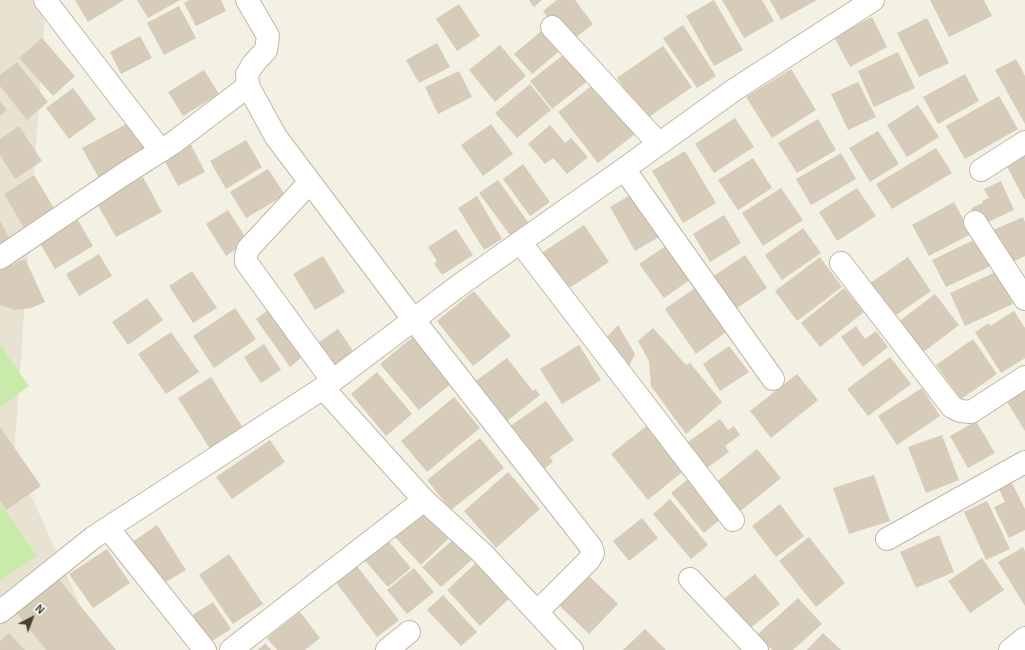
<!DOCTYPE html>
<style>
body{margin:0}
#map{position:relative;width:1025px;height:650px;overflow:hidden;background:#f3f0e4;font-family:"Exo 2",sans-serif}
canvas{display:block}
.north{position:absolute;left:12px;top:598px;width:40px;height:40px;-webkit-text-stroke:3px #fff;paint-order:stroke;rotate:42deg;font-size:11px;font-weight:700;line-height:16px;text-align:center;color:#464033}
.north::after{content:'';display:block;margin:auto;width:14px;height:18px;background:#464033;clip-path:polygon(50% 0,100% 100%,50% 72%,0 100%)}
</style>
<div id="map">
<canvas width="1025" height="650"></canvas>
<div class="north">N</div>
</div>
<script>
const ctx = document.querySelector('canvas').getContext('2d');
ctx.lineJoin = 'round';
function fillPath(path, color) {
  ctx.fillStyle = color;
  ctx.fill(path, 'evenodd');
}
function poly(rows) {
  const path = new Path2D();
  for (const r of rows) {
    path.moveTo(r[0], r[1]);
    for (let i = 2; i < r.length; i += 2) path.lineTo(r[i], r[i + 1]);
  }
  return path;
}
function stroke(path, color, width, dash) {
  ctx.strokeStyle = color;
  ctx.lineWidth = width;
  ctx.lineCap = dash ? 'butt' : 'round';
  ctx.setLineDash(dash || []);
  ctx.stroke(path);
}
fillPath(poly([
 [0,0,48,0,46,3,14,457,100,650,0,650]
]), '#e8e2d2');
fillPath(poly([
 [0,345,29,386,0,407],
 [0,504,37,556,0,581]
]), '#c9eba9');
fillPath(poly([
 [75,0,124,0,88,22],
 [137,0,180,0,148,18],
 [190,0,221,0,226,11,196,26,184,3],
 [529,0,542,0,534,7],
 [557,0,575,0,593,24,567,44,543,11],
 [714,0,743,50,714,66,686,16],
 [722,0,762,0,774,21,744,38],
 [770,0,817,0,781,20],
 [930,0,984,0,992,16,949,37],
 [459,4,480,36,457,51,436,19],
 [179,6,196,38,164,55,147,23],
 [872,17,887,47,850,67,834,37],
 [927,18,949,63,919,77,897,33],
 [683,25,716,76,697,88,663,38],
 [545,28,562,49,532,74,514,54],
 [140,36,152,58,121,74,110,52],
 [42,38,75,76,53,96,19,58],
 [437,43,450,67,419,83,406,60],
 [500,45,526,76,495,102,469,70],
 [663,46,692,87,646,119,617,78],
 [567,52,589,80,552,109,530,81],
 [898,52,915,88,874,107,858,71],
 [1016,59,1025,76,1025,124,995,70],
 [17,62,48,102,27,120,0,86,0,75],
 [791,69,816,110,772,138,746,97],
 [204,70,219,94,183,116,168,92],
 [459,71,472,97,438,114,425,87],
 [965,74,979,101,938,124,923,97],
 [858,82,876,117,848,130,831,94],
 [530,84,551,110,517,138,495,113],
 [594,84,635,134,598,163,558,112],
 [73,88,96,119,69,139,46,108],
 [999,96,1018,129,965,159,946,126],
 [0,101,7,110,0,116],
 [918,105,939,137,907,157,887,125],
 [735,118,754,147,714,173,695,144],
 [818,119,836,150,797,173,778,143],
 [132,121,151,155,101,182,82,148],
 [491,124,513,154,483,176,461,145],
 [550,125,565,143,571,138,588,157,567,174,553,158,545,164,528,144],
 [19,126,42,161,15,179,0,155,0,139],
 [878,131,899,164,870,182,849,148],
 [246,140,262,167,226,189,210,161],
 [190,143,205,172,178,186,163,158],
 [1025,145,1025,199,1024,199,1002,157],
 [936,148,952,173,892,209,876,184],
 [685,151,716,203,683,223,652,171],
 [841,153,856,179,811,205,796,179],
 [753,158,772,188,738,210,718,180],
 [523,164,550,202,530,216,503,179],
 [268,169,285,195,246,218,230,192],
 [34,175,57,213,26,231,4,194],
 [143,177,162,212,116,237,96,202],
 [498,180,528,222,510,235,479,193],
 [1001,181,1014,210,979,226,971,208,983,203,982,201,989,198,984,189],
 [781,188,803,220,763,246,742,213],
 [857,188,876,216,837,241,819,212],
 [637,191,662,235,635,251,610,207],
 [477,196,502,239,484,250,458,208],
 [954,202,971,234,929,256,912,225],
 [228,210,248,241,226,256,206,224],
 [724,215,741,243,710,262,693,234],
 [76,217,93,246,55,269,38,240],
 [1023,217,1025,222,1025,256,1006,265,991,231],
 [0,221,12,243,0,250],
 [584,225,609,262,565,291,540,254],
 [803,228,821,253,782,280,765,255],
 [456,229,473,255,442,275,434,264,437,261,428,247],
 [980,237,993,265,946,287,932,260],
 [667,245,691,279,664,298,639,264],
 [99,254,112,276,79,296,66,274],
 [745,255,767,288,734,310,712,277],
 [323,256,345,292,315,310,293,274],
 [820,257,842,287,797,321,775,291],
 [908,257,931,291,889,320,866,286],
 [25,259,45,302,31,308,15,310,0,305,0,270],
 [192,271,217,308,193,323,169,286],
 [998,271,1013,304,965,326,950,293],
 [699,285,729,330,696,354,665,309],
 [844,288,864,312,820,347,801,323],
 [474,291,511,336,473,366,437,321],
 [935,294,959,325,917,357,893,326],
 [147,298,163,320,128,345,112,322],
 [274,306,307,353,290,367,256,319],
 [235,308,256,339,214,368,193,336],
 [1014,311,1025,328,1025,358,1001,373,975,332,989,323,990,326],
 [618,325,635,354,628,368,606,338],
 [856,326,865,339,876,331,888,347,863,367,841,337],
 [653,328,686,365,690,363,722,402,686,434,651,386,649,361,638,341],
 [338,329,358,358,335,375,315,345],
 [171,332,199,372,166,394,138,354],
 [414,336,452,383,419,410,380,364],
 [973,339,997,374,961,399,936,365],
 [264,344,281,370,261,383,244,357],
 [579,345,601,380,562,404,540,369],
 [729,346,749,372,720,391,703,364],
 [890,357,911,384,868,416,847,389],
 [507,358,533,391,535,389,540,395,507,421,476,381],
 [377,372,412,414,386,436,351,394],
 [797,374,818,400,771,438,750,411],
 [211,377,243,428,210,449,178,398],
 [1025,384,1025,431,1004,397],
 [922,388,940,416,897,445,878,416],
 [454,397,480,428,427,472,401,441],
 [546,401,574,440,550,457,553,462,538,473,506,429],
 [720,419,728,430,734,426,740,435,725,446,729,452,707,468,688,442],
 [976,421,995,453,968,468,950,436],
 [650,423,687,468,648,500,611,454],
 [0,427,41,486,6,510,0,501],
 [942,435,959,480,926,493,908,447],
 [480,438,504,468,451,510,427,480],
 [270,440,285,462,232,499,216,477],
 [757,449,781,478,738,513,714,484],
 [508,472,540,509,496,548,464,511],
 [694,474,727,514,704,533,671,493],
 [874,475,890,521,849,534,833,488],
 [1012,483,1025,509,1025,530,1009,538,994,507,1005,502,999,489],
 [670,499,708,545,691,559,653,514],
 [987,501,1010,549,986,560,964,512],
 [780,504,804,536,776,557,752,526],
 [422,509,449,538,421,565,394,536],
 [642,518,658,538,629,561,613,541],
 [157,525,186,570,159,586,131,543],
 [383,535,411,568,388,587,360,555],
 [939,535,954,572,916,588,900,552],
 [456,537,474,558,441,587,422,567],
 [809,537,845,583,816,607,779,561],
 [1023,547,1025,551,1025,606,998,562],
 [107,549,130,583,93,608,69,574],
 [229,554,263,604,233,624,199,575],
 [982,558,1004,590,970,613,948,581],
 [477,562,510,598,480,626,447,590],
 [356,565,399,620,377,637,335,581],
 [414,568,434,592,407,614,387,590],
 [755,574,780,604,749,629,725,598],
 [588,575,618,604,589,634,559,605],
 [57,577,116,650,46,650,15,611],
 [443,595,477,632,461,646,427,610],
 [798,598,822,624,793,650,772,650,758,634],
 [213,602,231,629,209,643,191,616],
 [300,612,320,638,305,650,277,650,267,638],
 [645,629,666,650,623,650],
 [9,633,25,650,0,650,0,641],
 [823,633,841,650,807,650],
 [265,643,271,650,258,650]
]), '#d6ccb9');
const minor = poly([
 [45,0,161,151],
 [247,0,268,36,266,50,254,63,247,74,248,86,276,137,413,319,591,547,593,553,589,560,538,611],
 [552,27,659,144],
 [624,169,773,379],
 [981,170,1025,142],
 [310,182,248,249,246,256,246,262,332,380],
 [975,222,1025,299],
 [520,242,733,520],
 [0,258,124,174,173,143,248,86],
 [841,263,952,407,960,411,971,412,1025,377],
 [323,388,424,500,483,554,572,650],
 [108,528,205,650],
 [887,539,1025,462],
 [690,579,757,650],
 [0,612,94,537,323,388,461,284,624,169,734,90,873,0],
 [231,650,424,500],
 [387,650,409,632],
 [1010,650,1025,638]
]);
stroke(minor, '#c0b8a6', 24);
stroke(minor, '#fff', 22);
</script>
